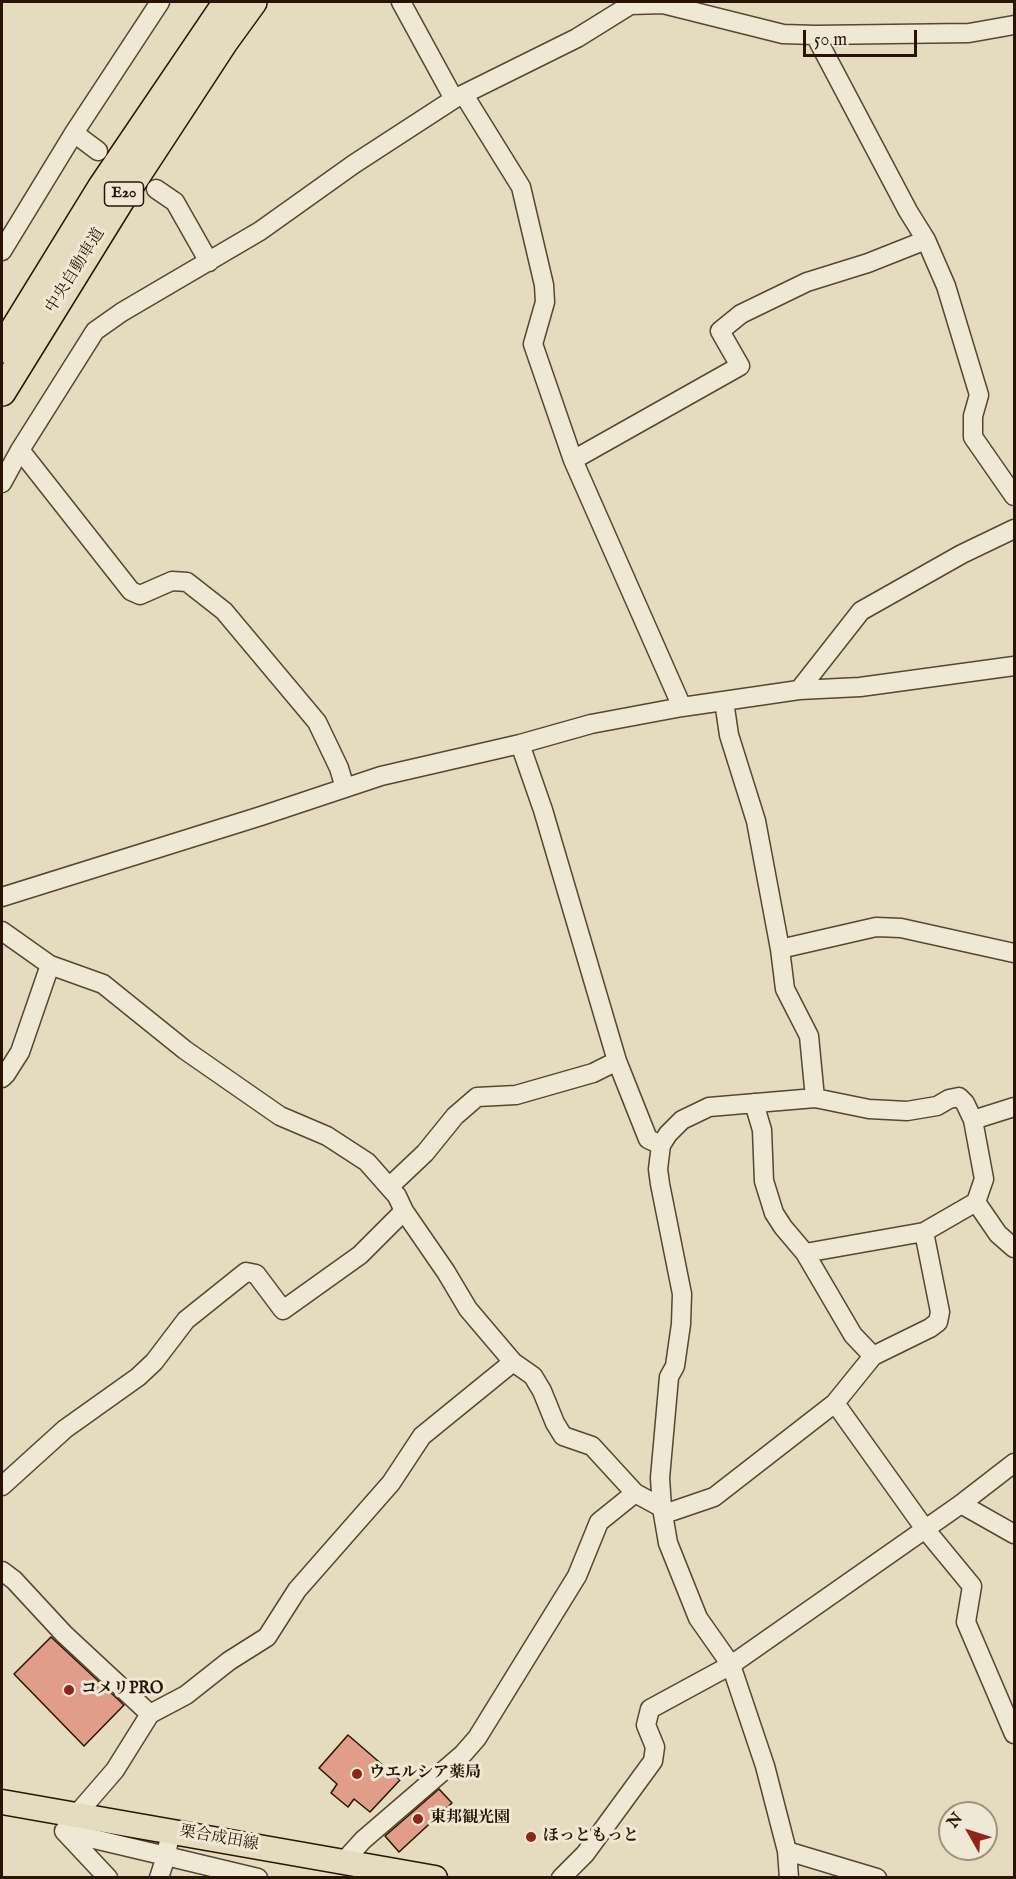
<!DOCTYPE html>
<meta charset="utf-8">
<style>
body{margin:0}
#map{position:relative;width:1016px;height:1879px;overflow:hidden;background:#e5dbbf;font-family:"IM FELL English",serif}
canvas{display:block}
.frame{position:absolute;inset:0;border:3px solid #281401;pointer-events:none}
.north{position:absolute;left:938px;top:1801px;width:60px;height:60px;box-sizing:border-box;background:#eee8d5;border:2px solid #9f9380;border-radius:50%;rotate:309deg;font-size:16px;font-weight:700;line-height:24px;text-align:center;color:#281401}
.north::after{content:'';display:block;margin:auto;width:21px;height:27px;background:#8f2418;clip-path:polygon(50% 0,100% 100%,50% 72%,0 100%)}
.scale{position:absolute;left:803px;top:30px;width:114px;height:27px;box-sizing:border-box;border:3px solid #281401;border-top:0;padding-left:8px;font-size:18px;line-height:21px;white-space:nowrap;color:#281401;-webkit-text-stroke:4px #eee8d5;paint-order:stroke}
</style>
<div id="map">
<canvas width="1016" height="1879"></canvas>
<div class="frame"></div>
<div class="north">N</div>
<div class="scale">50 m</div>
</div>
<script>
const ctx = document.querySelector('canvas').getContext('2d');
ctx.lineJoin = 'round';
function fillPath(path, color) {
  ctx.fillStyle = color;
  ctx.fill(path, 'evenodd');
}
function poly(rows) {
  const path = new Path2D();
  for (const r of rows) {
    path.moveTo(r[0], r[1]);
    for (let i = 2; i < r.length; i += 2) path.lineTo(r[i], r[i + 1]);
  }
  return path;
}
function stroke(path, color, width, dash) {
  ctx.strokeStyle = color;
  ctx.lineWidth = width;
  ctx.lineCap = dash ? 'butt' : 'round';
  ctx.setLineDash(dash || []);
  ctx.stroke(path);
}
function write(font, color, halo, rows, align = 'center') {
  ctx.font = font + ' "IM FELL English","Noto Serif JP",serif';
  ctx.lineWidth = 6;
  ctx.setLineDash([]);
  ctx.textBaseline = 'middle';
  ctx.strokeStyle = halo;
  ctx.fillStyle = color;
  for (const [text, x, y, turn = 0] of rows) {
    ctx.save();
    ctx.translate(x, y);
    ctx.rotate((+turn || 0) * Math.PI / 180);
    ctx.textAlign = isNaN(turn) ? turn : align;
    if (halo) ctx.strokeText(text, 0, 0);
    ctx.fillText(text, 0, 0);
    ctx.restore();
  }
}
const building = poly([
 [51,1637,124,1705,84,1746,14,1674,51,1637],
 [348,1735,400,1780,370,1812,354,1799,348,1807,331,1793,337,1784,319,1768,348,1735],
 [439,1789,452,1803,399,1852,385,1836,439,1789]
]);
fillPath(building, '#e09d89');
stroke(building, '#281401', 1.5);
const minor = poly([
 [401,2,454,99],
 [815,35,908,211,926,240,946,286,979,395,973,416,973,437,1014,496],
 [464,95,521,187,544,285,545,302,533,344,573,460,682,707],
 [74,133,98,151],
 [156,189,175,202,209,262],
 [2,251,74,133,160,2],
 [20,450,131,591,140,595,172,581,187,582,224,611,317,722,339,768,345,788],
 [573,460,740,366,720,331,741,314,807,282,868,263,926,240],
 [2,483,20,450,95,331,122,312,260,231,354,164,454,99,577,38,630,5,663,4,783,34,815,35,969,33,1014,25],
 [799,690,861,611,962,554,1014,529],
 [724,701,729,735,756,821,780,949,785,989,809,1036,815,1098],
 [520,744,543,810,617,1061,648,1139,661,1145],
 [2,897,261,816,381,776,520,744,591,724,682,707,799,690,860,687,1014,666],
 [2,931,50,965,103,984,185,1050,280,1116,327,1136,367,1162,397,1196,404,1211,446,1272,468,1309,513,1362,533,1376,542,1391,555,1423,563,1436,592,1446,635,1493,670,1512,714,1497,835,1403,873,1356,930,1328,938,1322,940,1312,924,1232,976,1202],
 [780,949,876,927,901,928,1014,953],
 [2,1078,6,1074,20,1052,50,965],
 [754,1103,762,1130,764,1181,774,1213,783,1227,805,1253,853,1335,873,1356],
 [973,1120,1014,1107],
 [389,1187,425,1153,455,1116,477,1097,516,1095,593,1073,617,1061],
 [805,1253,924,1232],
 [835,1403,925,1529,972,1586,966,1622,1014,1734],
 [2,1486,65,1429,138,1377,154,1362,186,1320,246,1272,256,1274,283,1310,360,1255,404,1211],
 [961,1504,1014,1534],
 [2,1571,14,1580,64,1634,150,1714],
 [65,1813,77,1835,166,1856,159,1878],
 [77,1814,115,1770,150,1714,186,1695,229,1661,267,1637,297,1590,391,1483,422,1436,513,1362],
 [64,1831,108,1878],
 [168,1845,166,1856,258,1878],
 [787,1851,877,1878],
 [344,1861,363,1840,463,1754,477,1738,577,1576,599,1522,635,1493],
 [561,1878,585,1854,653,1761,655,1747,646,1725,650,1709,731,1665,961,1504,1014,1463],
 [789,1878,787,1851,765,1766,731,1665,698,1618,668,1543,662,1508,660,1478,669,1377,675,1366,681,1324,682,1294,660,1184,658,1169,661,1145,668,1134,682,1120,709,1107,815,1098,869,1109,907,1111,937,1106,949,1099,959,1097,965,1103,973,1120,984,1179,976,1202,998,1234,1014,1248]
]);
const major = poly([
 [2,1802,435,1878]
]);
const highway = poly([
 [2,349,101,188,227,2],
 [2,392,120,201,224,42,253,2]
]);
stroke(minor, '#574630', 21);
stroke(major, '#281401', 27);
stroke(highway, '#281401', 30);
stroke(minor, '#eee8d5', 18);
stroke(major, '#e5dbbf', 24);
stroke(highway, '#e5dbbf', 27);
for (const [x, y, r, color] of [
 [69,1690,6,"#8f2418"],
 [357,1774,6,"#8f2418"],
 [418,1819,6,"#8f2418"],
 [531,1837,6,"#8f2418"]
]) {
  const dot = new Path2D();
  dot.arc(x, y, r, 0, 2 * Math.PI);
  ctx.fillStyle = color;
  ctx.fill(dot);
  stroke(dot, '#eee8d5', 2);
}
for (const [x, y, w] of [
 [124,194,39]
]) {
  const box = new Path2D();
  box.roundRect(x - w / 2, y - 12, w, 24, 4.5);
  ctx.fillStyle = '#eee8d5';
  ctx.fill(box);
  stroke(box, '#281401', 1.5);
}
write('bold 15px', '#281401', null, [
 ["E20",124,194]
]);
write('16px', '#281401', '#eee8d5', [
 ["中央自動車道",76,271,-58],
 ["栗合成田線",219,1839,10]
]);
write('bold 16px', '#281401', '#eee8d5', [
 ["コメリPRO",81,1690],
 ["ウエルシア薬局",369,1774],
 ["東邦観光園",430,1819],
 ["ほっともっと",543,1837]
], 'left');
</script>
